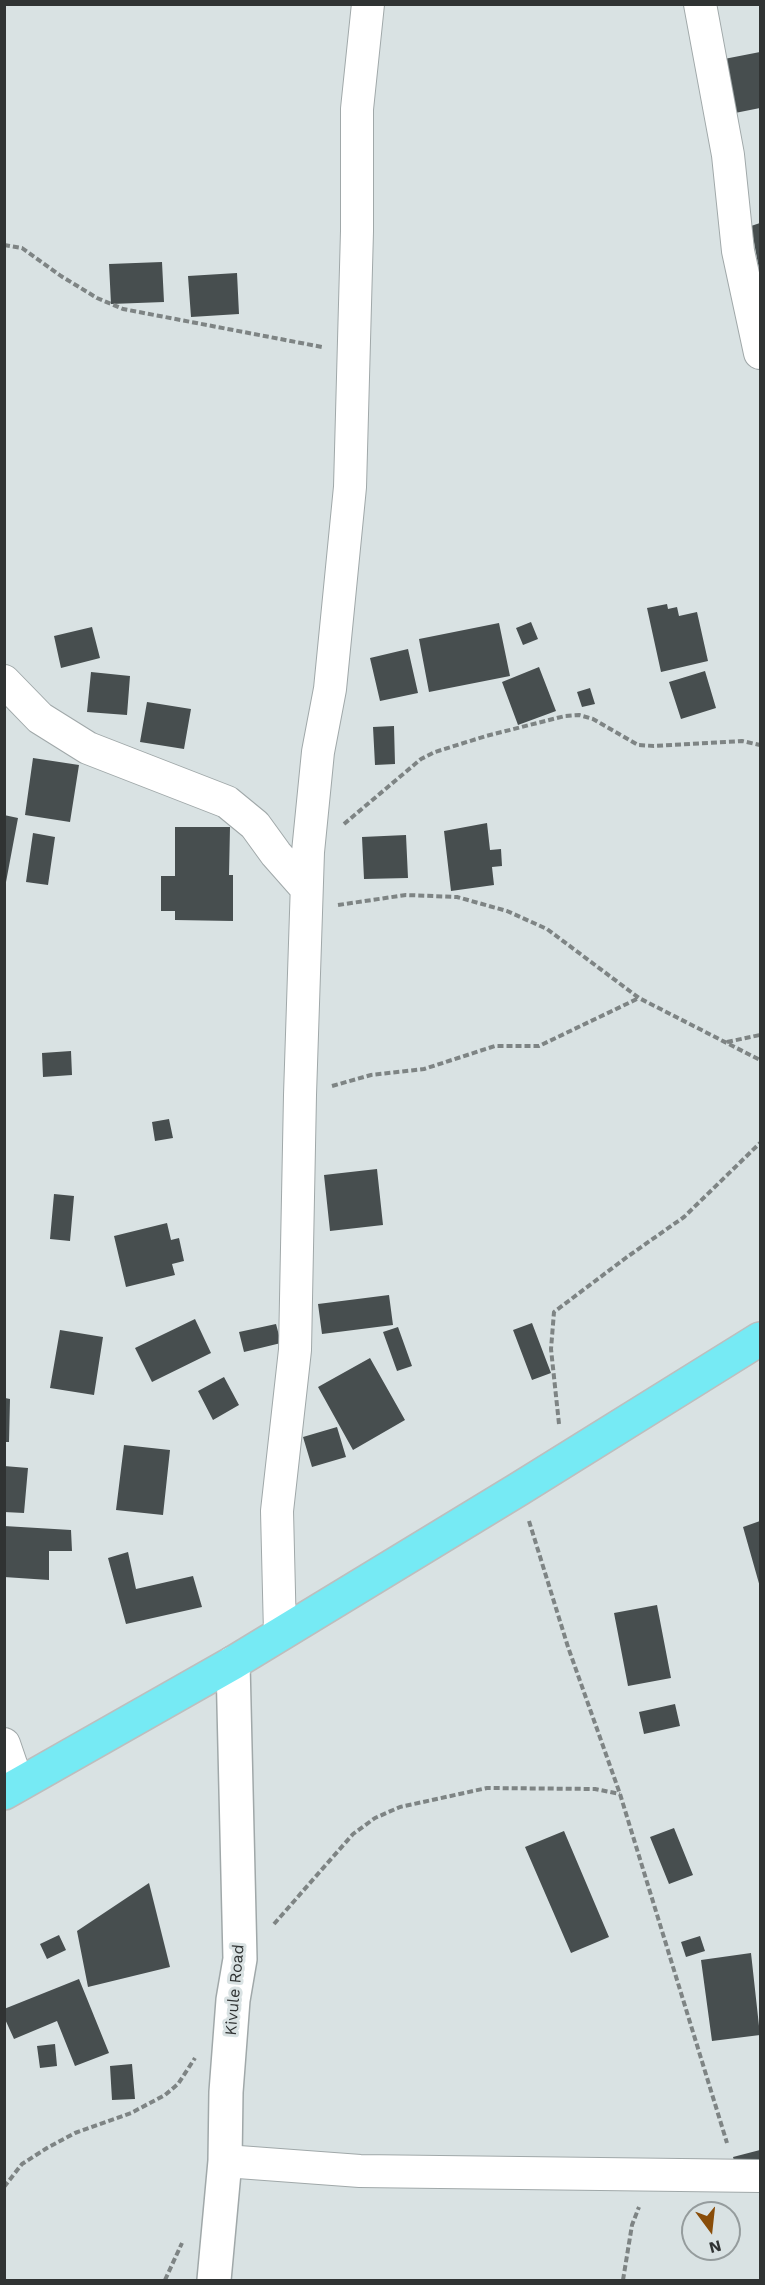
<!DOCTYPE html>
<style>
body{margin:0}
#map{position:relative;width:765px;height:2285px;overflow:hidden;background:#d9e2e3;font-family:"Work Sans",sans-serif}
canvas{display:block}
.frame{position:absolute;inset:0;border:6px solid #303333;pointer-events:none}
.north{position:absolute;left:681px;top:2201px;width:60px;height:60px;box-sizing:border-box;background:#d9e2e3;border:2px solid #959c9d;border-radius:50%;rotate:165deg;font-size:16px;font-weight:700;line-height:24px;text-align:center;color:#303333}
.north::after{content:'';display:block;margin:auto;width:21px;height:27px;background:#894d09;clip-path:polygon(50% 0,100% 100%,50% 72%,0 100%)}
</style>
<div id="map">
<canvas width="765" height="2285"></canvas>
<div class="frame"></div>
<div class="north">N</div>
</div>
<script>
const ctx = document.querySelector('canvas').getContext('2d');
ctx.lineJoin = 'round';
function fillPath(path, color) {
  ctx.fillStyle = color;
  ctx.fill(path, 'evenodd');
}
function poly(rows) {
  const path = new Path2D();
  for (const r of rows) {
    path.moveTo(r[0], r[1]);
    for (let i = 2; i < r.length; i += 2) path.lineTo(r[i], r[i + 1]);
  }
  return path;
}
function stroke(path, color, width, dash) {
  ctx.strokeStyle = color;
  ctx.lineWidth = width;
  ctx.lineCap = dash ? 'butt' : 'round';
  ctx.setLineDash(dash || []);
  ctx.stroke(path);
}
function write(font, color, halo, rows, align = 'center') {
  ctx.font = font + ' "Work Sans",sans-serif';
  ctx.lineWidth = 6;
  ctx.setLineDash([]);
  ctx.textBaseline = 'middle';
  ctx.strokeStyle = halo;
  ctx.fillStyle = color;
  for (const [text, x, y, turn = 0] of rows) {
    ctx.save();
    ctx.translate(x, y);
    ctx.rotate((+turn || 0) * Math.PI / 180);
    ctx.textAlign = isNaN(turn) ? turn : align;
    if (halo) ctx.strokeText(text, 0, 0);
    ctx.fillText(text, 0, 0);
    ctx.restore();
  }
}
fillPath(poly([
 [760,52,760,108,730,114,719,60],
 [760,223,760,269,759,269,751,226],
 [162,262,164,302,111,304,109,264],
 [237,273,239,314,191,317,188,276],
 [667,604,668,609,677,607,679,616,697,612,708,661,661,672,647,608],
 [531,622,538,639,523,645,516,628],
 [499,623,510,676,429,692,419,639],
 [92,627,100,658,61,668,54,636],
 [408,649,418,693,380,701,370,658],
 [539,667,556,711,518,725,502,682],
 [705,671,716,708,681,719,669,682],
 [91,672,130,676,127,715,87,712],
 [590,688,595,704,582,707,577,692],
 [147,702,191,709,184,749,140,742],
 [394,726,395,764,375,765,373,727],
 [33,758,79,765,70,822,25,815],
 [4,815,18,818,6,882,4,882],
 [487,823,490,850,501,849,502,866,492,867,494,885,451,891,444,831],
 [175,827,230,827,229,875,233,875,233,921,175,920,175,911,161,911,161,876,175,876],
 [33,833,55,837,48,885,26,882],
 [406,835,408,878,364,879,362,837],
 [71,1051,72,1075,43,1077,42,1053],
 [169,1119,173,1138,155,1141,152,1122],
 [377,1169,383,1225,330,1231,324,1175],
 [54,1194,74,1196,70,1241,50,1239],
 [167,1223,171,1240,179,1238,184,1261,172,1264,175,1275,126,1287,114,1236],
 [389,1295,393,1325,322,1334,318,1304],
 [195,1319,211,1353,152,1382,135,1348],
 [532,1323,551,1373,532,1380,513,1330],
 [276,1324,281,1343,244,1352,239,1332],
 [398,1327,412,1366,397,1371,383,1332],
 [60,1330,103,1337,94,1395,50,1388],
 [370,1358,405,1420,353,1450,318,1387],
 [224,1377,239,1405,213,1420,198,1391],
 [5,1398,10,1399,9,1442,5,1442],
 [337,1427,346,1457,312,1467,303,1437],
 [124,1445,170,1450,163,1515,116,1510],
 [4,1466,28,1468,24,1513,4,1512],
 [760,1521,760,1587,743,1527],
 [4,1526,71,1530,72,1551,49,1551,49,1580,4,1577],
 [128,1552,136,1589,193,1576,202,1607,126,1624,108,1558],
 [657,1605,671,1678,628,1686,614,1613],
 [675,1704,680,1726,644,1734,639,1712],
 [674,1828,693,1875,669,1884,650,1837],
 [564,1831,609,1937,571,1953,525,1847],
 [149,1883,170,1967,88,1987,77,1931],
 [59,1935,66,1950,47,1959,40,1944],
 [700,1936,705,1951,686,1957,681,1942],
 [751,1953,760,2035,712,2041,701,1960],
 [79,1979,109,2053,75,2066,57,2021,14,2039,4,2017,4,2009],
 [55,2044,57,2066,40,2068,37,2046],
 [132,2064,135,2099,112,2100,110,2066],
 [760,2150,760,2170,738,2175,733,2157]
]), '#474e4f');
const minor = poly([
 [700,4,728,155,738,251,760,353],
 [4,681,40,718,88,748,227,802,255,825,276,854,306,888],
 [280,1633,277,1511,295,1350,300,1095,308,852,318,752,330,689,350,487,357,231,357,109,368,4],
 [4,1744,18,1785],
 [225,2161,360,2171,760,2176]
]);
const tertiary = poly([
 [214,2280,225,2161,226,2092,233,2000,240,1959,233,1663]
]);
const primary = poly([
 [4,1793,233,1663,519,1489,760,1339]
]);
stroke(minor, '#a0a8a9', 34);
stroke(tertiary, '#a0a8a9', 36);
stroke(primary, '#bdbebe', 36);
stroke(poly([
 [4,245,22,248,61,276,97,298,123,309,322,347],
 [344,824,421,759,435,752,486,736,565,716,579,715,593,719,638,745,654,746,742,741,760,745],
 [338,905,406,895,457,897,507,911,547,929,639,998,760,1060],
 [727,1042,760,1035],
 [332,1086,371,1075,424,1069,495,1046,539,1046,639,998],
 [559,1424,551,1349,554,1312,627,1257,684,1217,760,1143],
 [529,1521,568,1647,620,1794,727,2143],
 [274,1924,353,1834,375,1818,400,1807,487,1788,595,1789,620,1794],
 [4,2187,22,2164,47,2148,75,2133,131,2113,165,2095,178,2084,195,2058],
 [165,2280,182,2243],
 [623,2280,632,2225,639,2207]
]), '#7e8484', 4, [6, 3]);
stroke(minor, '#fff', 32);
stroke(tertiary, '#fff', 33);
stroke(primary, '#76eaf4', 33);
write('16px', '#303333', '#d9e2e3', [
 ["Kivule Road",235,1990,-85]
]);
</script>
